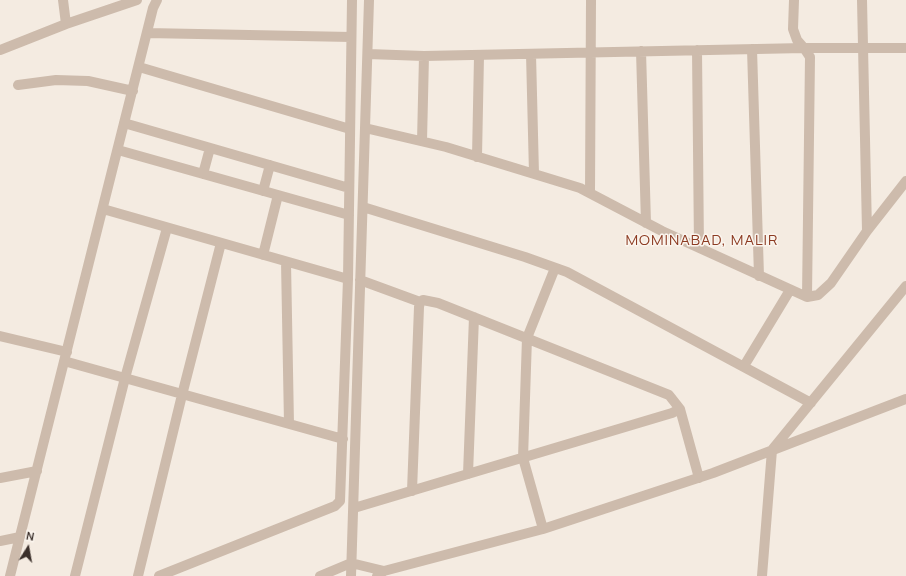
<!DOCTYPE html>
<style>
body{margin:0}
#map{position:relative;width:906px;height:576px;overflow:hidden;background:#f4ebe1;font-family:Manrope,sans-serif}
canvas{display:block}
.north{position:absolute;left:8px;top:528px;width:40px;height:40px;-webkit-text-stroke:3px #fbf5ee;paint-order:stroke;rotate:11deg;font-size:11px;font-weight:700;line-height:16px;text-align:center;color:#3b302b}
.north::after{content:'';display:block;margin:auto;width:14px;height:18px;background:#3b302b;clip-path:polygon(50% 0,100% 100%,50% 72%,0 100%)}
</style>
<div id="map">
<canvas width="906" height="576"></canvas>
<div class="north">N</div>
</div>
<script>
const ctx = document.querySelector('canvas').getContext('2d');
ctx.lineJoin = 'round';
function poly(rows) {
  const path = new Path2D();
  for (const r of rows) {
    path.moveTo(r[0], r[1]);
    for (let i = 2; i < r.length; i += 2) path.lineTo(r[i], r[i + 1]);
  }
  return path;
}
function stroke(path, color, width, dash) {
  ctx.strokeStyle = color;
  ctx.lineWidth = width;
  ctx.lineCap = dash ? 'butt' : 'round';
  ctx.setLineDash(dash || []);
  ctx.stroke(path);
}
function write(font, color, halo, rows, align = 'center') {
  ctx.font = font + ' Manrope,sans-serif';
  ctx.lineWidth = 3;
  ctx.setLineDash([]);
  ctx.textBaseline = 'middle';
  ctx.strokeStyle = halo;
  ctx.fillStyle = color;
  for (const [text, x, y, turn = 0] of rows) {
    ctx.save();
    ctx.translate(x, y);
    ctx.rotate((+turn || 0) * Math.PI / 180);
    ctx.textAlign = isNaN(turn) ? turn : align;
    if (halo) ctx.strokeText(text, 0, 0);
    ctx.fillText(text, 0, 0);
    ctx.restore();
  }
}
stroke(poly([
 [63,0,66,24],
 [794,0,793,29,797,40,804,48,810,57,807,297],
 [862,0,867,231],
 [147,33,351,37],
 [752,49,759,276],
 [0,50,66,24,137,0],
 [697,50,699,248],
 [641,51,646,223],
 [368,54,424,56,804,48,906,48],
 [531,54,534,174],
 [139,67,350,129],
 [18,85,56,80,88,81,133,91],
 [124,123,349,188],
 [365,128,446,147,580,188,662,231,807,297,818,295,831,283,867,231,906,181],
 [422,141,424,56],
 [118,150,349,215],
 [477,157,479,56],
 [203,174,210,148],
 [263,191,270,165],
 [590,193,591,0],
 [363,207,525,257,567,272,811,403],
 [103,209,348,279],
 [263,255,278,195],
 [286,262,289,424],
 [360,280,420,302],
 [0,336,67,352],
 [64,361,343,439],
 [744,366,790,290],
 [468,474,474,317],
 [0,478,37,471],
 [412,491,419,307,420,302,423,300,438,303,669,395,680,409,699,478],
 [354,508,672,413,680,409],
 [543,529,523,458,527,338,555,268],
 [0,541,20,537],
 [10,576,153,8,157,0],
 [75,576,125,378,167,228],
 [138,576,182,395,221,243],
 [159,576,335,506,340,501,348,279,352,0],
 [320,576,351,563,384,571],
 [351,576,369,0],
 [377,576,384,571,543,529,713,473,906,399],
 [762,576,772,450,906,286]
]), '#cdbbac', 10);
ctx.letterSpacing = '1px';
write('15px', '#8c3b22', '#fbf5ee', [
 ["MOMINABAD, MALIR",702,241]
]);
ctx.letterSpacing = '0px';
</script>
